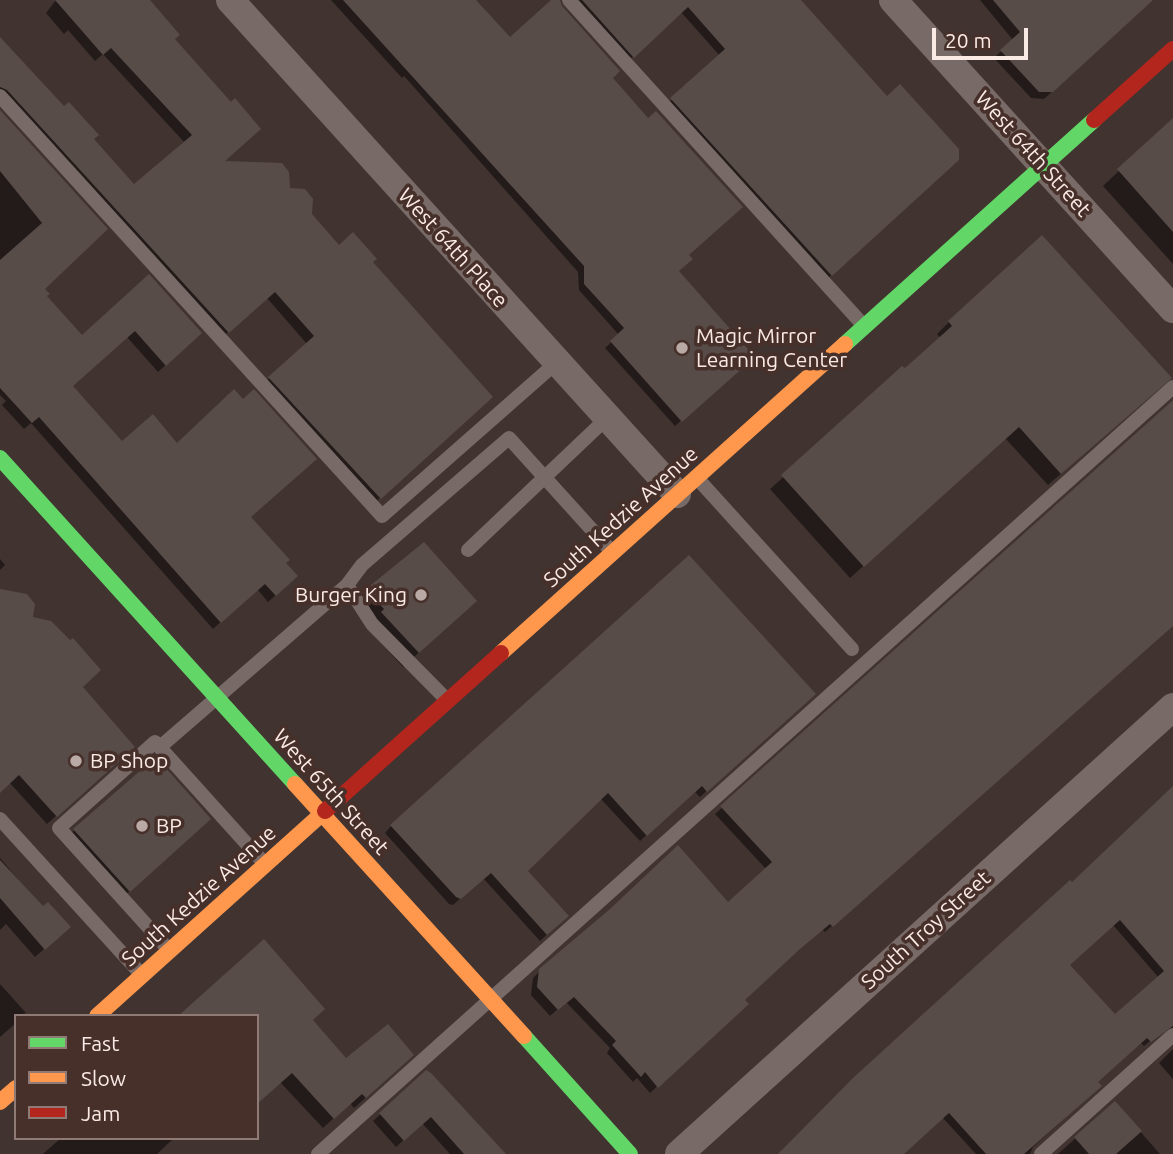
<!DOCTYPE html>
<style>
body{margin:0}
#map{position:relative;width:1173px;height:1154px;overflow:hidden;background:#413330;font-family:Ubuntu,sans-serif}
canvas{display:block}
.legend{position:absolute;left:14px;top:1014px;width:245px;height:126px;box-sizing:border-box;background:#472f2a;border:2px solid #8f7a75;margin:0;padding:9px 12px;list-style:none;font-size:21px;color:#faeae6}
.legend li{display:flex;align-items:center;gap:14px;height:35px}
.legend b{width:35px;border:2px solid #8f7a75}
.scale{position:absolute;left:932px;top:28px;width:96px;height:32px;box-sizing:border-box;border:4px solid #faeae6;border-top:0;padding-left:9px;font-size:21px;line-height:24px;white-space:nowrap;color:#faeae6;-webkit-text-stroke:5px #472f2a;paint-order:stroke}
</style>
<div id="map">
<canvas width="1173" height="1154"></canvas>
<ul class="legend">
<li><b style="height:9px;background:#63d668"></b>Fast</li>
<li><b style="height:9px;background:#ff974d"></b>Slow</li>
<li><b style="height:9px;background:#b3261e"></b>Jam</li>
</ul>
<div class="scale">20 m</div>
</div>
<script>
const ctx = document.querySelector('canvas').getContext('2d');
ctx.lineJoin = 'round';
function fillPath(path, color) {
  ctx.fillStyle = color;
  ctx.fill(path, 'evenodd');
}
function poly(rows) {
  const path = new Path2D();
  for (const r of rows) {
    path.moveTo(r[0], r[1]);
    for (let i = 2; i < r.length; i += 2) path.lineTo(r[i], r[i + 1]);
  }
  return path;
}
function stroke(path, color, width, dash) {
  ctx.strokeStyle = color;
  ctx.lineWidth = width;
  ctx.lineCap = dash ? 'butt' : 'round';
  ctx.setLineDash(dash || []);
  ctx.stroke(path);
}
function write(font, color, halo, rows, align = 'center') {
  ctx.font = font + ' Ubuntu,sans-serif';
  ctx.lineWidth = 7;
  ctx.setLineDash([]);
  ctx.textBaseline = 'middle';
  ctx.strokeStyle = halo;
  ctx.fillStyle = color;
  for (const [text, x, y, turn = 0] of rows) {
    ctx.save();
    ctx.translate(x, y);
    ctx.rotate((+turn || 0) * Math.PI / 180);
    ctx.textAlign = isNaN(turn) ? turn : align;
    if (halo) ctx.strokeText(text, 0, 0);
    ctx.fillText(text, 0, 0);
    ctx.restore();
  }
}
fillPath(poly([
 [56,0,143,0,172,40,222,163,288,190,339,247,370,262,483,404,373,504,262,385,307,344,267,298,220,339,0,99,0,48,134,186,185,143,103,54,95,61,68,30,64,34,46,13],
 [331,0,474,0,510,39,554,0,560,0,560,7,611,78,687,256,677,272,747,362,675,426,605,348,619,335,579,290,578,272,404,76,402,78],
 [571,0,798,0,950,166,825,281,666,105,720,56,681,12,627,62],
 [980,0,1151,0,1044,99,1031,98,994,58,1013,40],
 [0,113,106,229,43,289,45,296,82,338,149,277,193,340,158,372,127,337,71,387,122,443,177,445,249,517,284,564,289,583,268,602,257,589,213,629,31,423,24,429,2,405,6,401,0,395],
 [1173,120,1173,264,1103,186],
 [949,322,1157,390,1048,485,1005,438,850,578,770,489,941,339,937,334],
 [1173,400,1173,624,1167,630,825,932,822,929,791,955,743,1000,747,1003,650,1093,637,1078,633,1082,607,1053,610,1048,566,1002,550,1016,531,995,533,978,540,971,728,905,767,870,715,814],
 [0,559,5,565,0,570],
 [367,590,459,616,403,667,367,628,370,626,352,605],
 [0,591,31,618,124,755,47,824,9,782,0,791],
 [807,700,700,797,695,792,640,841,600,798,525,871,560,923,540,941,483,878,453,905,449,904,385,833,391,826],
 [156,760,209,818,124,896,69,835],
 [1173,788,1173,1033,1164,1030,1144,1046,1141,1043,1096,1083,1094,1092,1033,1147,1030,1154,976,1154,942,1117,899,1154,781,1154],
 [1113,925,1159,978,1115,1017,1068,965],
 [0,858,43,909,59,936,35,957,6,924,0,930],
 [263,942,311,1020,346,1060,401,1066,354,1108,350,1103,323,1128,280,1082],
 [0,984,26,1013,16,1016,16,1023,0,1037],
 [1173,1049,1173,1079,1159,1063],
 [426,1073,504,1154,450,1154,422,1123,396,1147,373,1121],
 [1115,1103,1160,1154,1058,1154],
 [61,1138,174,1138,157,1154,43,1154]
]), '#0007');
fillPath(poly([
 [55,0,150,0,180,35,175,39,231,102,235,98,261,129,225,161,282,163,289,172,290,188,305,189,313,199,312,214,339,245,353,232,377,259,373,262,493,397,381,499,268,377,314,336,275,292,229,333,7,90,0,87,0,37,64,106,69,102,99,135,94,139,134,184,192,135,111,48,103,55],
 [343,0,476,0,510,37,551,0,560,0,562,6,620,71,613,78,648,118,656,111,743,207,689,255,693,259,679,271,755,357,682,422,610,341,624,328,584,284,584,266],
 [582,0,801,0,887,96,900,84,959,149,959,160,832,276,670,98,725,49,688,7,634,58],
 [993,0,1153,0,1053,92,1039,92,1000,50,1020,32],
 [0,110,108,229,45,289,50,294,47,296,82,335,149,274,202,333,166,366,135,331,73,386,122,441,153,414,177,443,234,389,243,399,254,389,317,459,251,517,290,560,286,563,298,576,276,596,265,584,221,623,39,417,32,423,0,388,0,260,42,223,0,171],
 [1173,118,1173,232,1117,169],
 [1042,235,1172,378,1061,474,1019,427,864,567,781,475,902,366,905,368,952,326,948,321],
 [1173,400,1173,626,833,927,830,924,800,949,745,1000,749,1004,658,1088,645,1072,641,1077,612,1045,616,1041,574,997,558,1010,537,987,539,969,610,909,678,845,728,902,772,862,720,806],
 [424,542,477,601,419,653,381,612,384,609,366,589],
 [689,555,816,694,707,792,702,786,647,836,608,793,528,871,569,916,547,935,491,873,461,899,456,897,390,825],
 [0,589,27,594,35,604,33,617,51,621,70,640,73,638,101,670,83,687,135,747,57,817,19,775,0,793],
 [156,757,211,819,130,892,73,829],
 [1173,786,1173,1026,1151,1042,1147,1038,1098,1082,1102,1086,1024,1154,986,1154,949,1113,904,1154,778,1154,853,1078,1070,880,1072,882],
 [1120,920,1164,971,1115,1014,1070,965],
 [0,860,43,906,48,902,71,927,45,950,0,898],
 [264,939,325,1009,313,1020,346,1058,388,1024,414,1055,366,1098,362,1094,334,1119,292,1073,257,1104,257,1016,178,1016],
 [426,1070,431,1073,506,1154,464,1154,431,1117,404,1141,379,1113],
 [1115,1101,1142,1131,1116,1154,1089,1154,1074,1137]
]), '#584c49');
stroke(poly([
 [569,0,864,326],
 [0,96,382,516,556,363],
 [697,478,852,649],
 [468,550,607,418],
 [446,699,372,624,347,585,362,565,509,438,612,552],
 [160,747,347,585],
 [0,819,141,974],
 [169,950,59,828,155,742,264,863],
 [318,1154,1173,387],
 [1041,1154,1173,1035]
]), '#776a67', 14);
stroke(poly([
 [230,0,677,494],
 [893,0,1173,309],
 [679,1154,1173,707]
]), '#776a67', 28);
stroke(poly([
 [845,344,1094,120],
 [0,458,295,784],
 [524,1036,630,1154]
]), '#63d668', 16);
stroke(poly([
 [501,653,845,344],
 [295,784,524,1036],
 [97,1016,325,811],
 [0,1102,16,1088]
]), '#ff974d', 16);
stroke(poly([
 [1094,120,1173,49],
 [325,811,501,653]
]), '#b3261e', 16);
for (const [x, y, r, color] of [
 [682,348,7,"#b9aaa6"],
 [421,595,7,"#b9aaa6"],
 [76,761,7,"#b9aaa6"],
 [142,826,7,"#b9aaa6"]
]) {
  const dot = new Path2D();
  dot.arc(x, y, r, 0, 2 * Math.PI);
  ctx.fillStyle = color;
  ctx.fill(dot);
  stroke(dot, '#472f2a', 2.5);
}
write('21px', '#faeae6', '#472f2a', [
 ["West 64th Street",1033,154,48],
 ["West 64th Place",453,248,48],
 ["South Kedzie Avenue",621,517,-42],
 ["West 65th Street",331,792,48],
 ["South Kedzie Avenue",199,896,-42],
 ["South Troy Street",926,930,-42]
]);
write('21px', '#faeae6', '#472f2a', [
 ["Magic Mirror",696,336],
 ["Learning Center",696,360],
 ["Burger King",407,595,"right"],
 ["BP Shop",90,761],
 ["BP",156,826]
], 'left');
</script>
